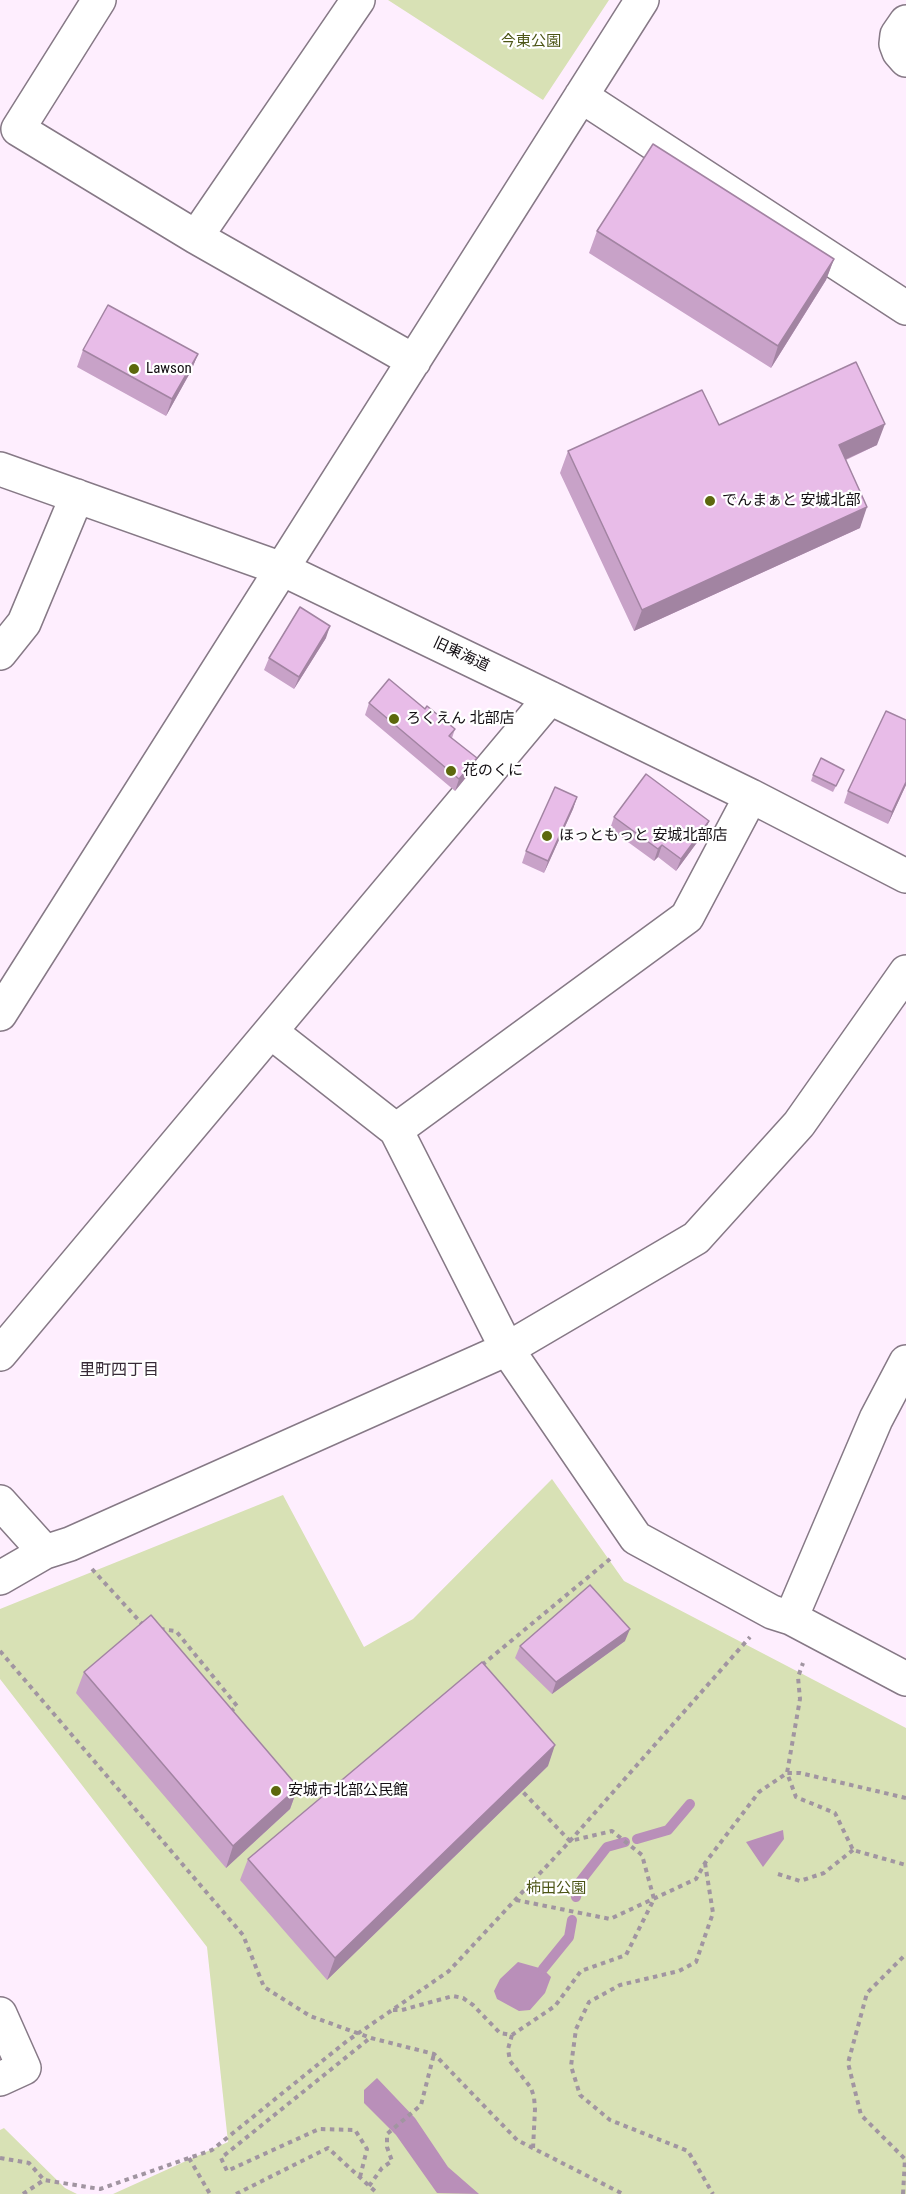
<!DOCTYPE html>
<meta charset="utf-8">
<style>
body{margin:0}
canvas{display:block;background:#feeefe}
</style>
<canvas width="906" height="2194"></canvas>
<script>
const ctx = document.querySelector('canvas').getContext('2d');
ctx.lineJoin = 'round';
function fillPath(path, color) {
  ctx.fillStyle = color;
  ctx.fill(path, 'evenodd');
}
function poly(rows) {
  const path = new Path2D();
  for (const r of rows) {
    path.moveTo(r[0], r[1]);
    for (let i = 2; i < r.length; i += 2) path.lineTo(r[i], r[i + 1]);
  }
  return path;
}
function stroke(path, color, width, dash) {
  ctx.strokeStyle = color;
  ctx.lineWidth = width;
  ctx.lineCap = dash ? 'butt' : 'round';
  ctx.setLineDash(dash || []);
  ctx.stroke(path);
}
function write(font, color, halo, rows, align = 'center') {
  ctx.font = font + ' "Roboto Condensed","Noto Sans JP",sans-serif';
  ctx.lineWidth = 4.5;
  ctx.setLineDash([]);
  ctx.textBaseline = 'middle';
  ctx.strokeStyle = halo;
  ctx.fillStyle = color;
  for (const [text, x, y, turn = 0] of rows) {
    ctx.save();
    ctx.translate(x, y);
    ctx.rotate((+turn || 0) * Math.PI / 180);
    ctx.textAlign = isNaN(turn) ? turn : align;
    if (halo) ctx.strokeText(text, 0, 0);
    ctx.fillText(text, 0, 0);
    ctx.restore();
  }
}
fillPath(poly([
 [388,0,609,0,543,100],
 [552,1479,624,1581,906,1728,906,2194,113,2194,228,2142,207,1947,0,1679,0,1609,283,1495,364,1647,413,1619],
 [4,2128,65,2188,77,2194,0,2194,0,2130]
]), '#d8e1b5');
fillPath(poly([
 [783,1830,784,1839,763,1867,746,1842],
 [518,1962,543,1969,551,1977,545,1993,530,2010,519,2011,497,1999,494,1991,500,1979],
 [377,2078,415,2118,448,2167,479,2194,437,2193,396,2135,364,2103,364,2090]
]), '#b98fb9');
stroke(poly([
 [637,1839,668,1830,690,1804],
 [576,1897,579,1883,607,1847,625,1842],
 [543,1969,569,1937,572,1920]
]), '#b98fb9', 10);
const minor = poly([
 [99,0,18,129,196,237,414,361],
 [906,22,897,35,896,44,899,52,906,60],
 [581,96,906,308],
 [196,237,358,0],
 [0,469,282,569,550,698,751,796,906,876],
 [0,653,24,623,77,496],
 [0,1014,642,0],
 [271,1032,396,1130,507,1349,636,1538,772,1612,791,1618,906,1679],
 [396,1130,687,917,751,796],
 [0,1354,550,698],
 [0,1502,45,1552],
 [0,1578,45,1552,70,1544,507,1349,696,1238,799,1124,906,972],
 [791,1618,876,1419,906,1362],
 [0,2014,24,2068,0,2079]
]);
stroke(minor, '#867986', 36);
stroke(poly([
 [92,1569,144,1626],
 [160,1629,176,1631,237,1706,230,1712],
 [0,1651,243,1935,264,1987,310,2016,371,2038,434,2054,517,2140,623,2194],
 [482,1665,610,1559],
 [906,1798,800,1773,787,1773,796,1797,835,1813,853,1850,906,1865],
 [705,1863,713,1913,696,1962,679,1971,620,1985,589,2002,576,2029,571,2066,580,2095,610,2120,688,2151,713,2194],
 [778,1874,800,1881,824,1873,853,1850],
 [516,1900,610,1919,696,1879,705,1863,759,1792,787,1773,800,1699,798,1677,803,1663],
 [393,2010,402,2010,453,1996,463,1998,473,2005,500,2033,512,2035,555,2006,581,1971,626,1955,654,1899,642,1855,612,1831,570,1841,522,1791],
 [512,2035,508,2049,510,2061,531,2088,534,2097,535,2109,533,2149],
 [0,2158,29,2163,44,2180],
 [189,2158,210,2194],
 [360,2177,367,2149,355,2130,319,2129,227,2171,221,2158,370,2038],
 [369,2186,382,2168,392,2161,387,2147,387,2134,421,2105,434,2054],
 [23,2194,44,2180,100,2189,212,2150,347,2041,449,1971,570,1841,750,1637],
 [236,2194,328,2148,378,2194],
 [903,2194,905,2159,861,2115,848,2063,867,1993,906,1954]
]), '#a195a1', 4, [4.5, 4.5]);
stroke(minor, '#fff', 33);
fillPath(poly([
 [597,231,834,259,826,280,771,368,589,253],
 [83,350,198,354,191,371,166,416,77,367],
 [719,425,877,445,846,460,860,528,634,631,560,473,568,451],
 [326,638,294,689,264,670,269,658],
 [369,703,425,709,455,729,452,738,472,770,455,791,365,715],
 [813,775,841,776,833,792,811,781],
 [906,785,888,824,844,803,848,791],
 [577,797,573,809,544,873,522,863,526,851],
 [614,817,709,821,704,833,676,871,658,857,654,861,610,829],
 [625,1641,552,1694,515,1658,520,1646],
 [84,1672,298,1787,290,1809,226,1868,76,1693],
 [548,1766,327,1980,240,1880,248,1859]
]), '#c8a2c8');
fillPath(poly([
 [834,259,826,280,771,368,778,346],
 [198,354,191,371,166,416,172,399],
 [885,424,877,445,831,466,839,445],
 [867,507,860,528,634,631,642,610],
 [330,626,326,638,294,689,299,677],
 [477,758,472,770,455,791,459,779],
 [906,782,906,785,888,824,892,812],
 [577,797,573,809,544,873,548,861],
 [709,821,704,833,676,871,681,859],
 [662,845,658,857,654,861,658,849],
 [630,1629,625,1641,552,1694,556,1682],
 [555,1745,548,1766,327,1980,335,1958],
 [298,1787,290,1809,226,1868,233,1846]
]), '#a284a2');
const building = poly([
 [653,144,834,259,778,346,597,231,653,144],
 [108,305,198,354,172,399,83,350,108,305],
 [856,362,885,424,839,445,867,507,642,610,568,451,702,390,719,425,856,362],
 [300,607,330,626,299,677,269,658,300,607],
 [389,679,425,709,427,706,455,729,449,736,477,758,459,779,369,703,389,679],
 [886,711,906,720,906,782,892,812,848,791,886,711],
 [821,758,844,770,836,786,813,775,821,758],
 [646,774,709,821,681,859,662,845,658,849,614,817,646,774],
 [555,787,577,797,548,861,526,851,555,787],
 [590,1585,630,1629,556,1682,520,1646,590,1585],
 [151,1615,298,1787,233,1846,84,1672,151,1615],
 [482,1662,555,1745,335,1958,248,1859,482,1662]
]);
fillPath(building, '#e8bce8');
stroke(building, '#a284a2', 1.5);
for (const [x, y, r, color] of [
 [134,369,6,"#5c680d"],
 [710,501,6,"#5c680d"],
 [394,719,6,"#5c680d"],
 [451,771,6,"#5c680d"],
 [547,836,6,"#5c680d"],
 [276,1791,6,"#5c680d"]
]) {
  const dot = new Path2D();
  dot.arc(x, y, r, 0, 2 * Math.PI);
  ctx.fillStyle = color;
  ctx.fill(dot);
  stroke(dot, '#fff', 2);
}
write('15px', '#4c5516', '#fff', [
 ["今東公園",531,42],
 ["柿田公園",556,1889]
]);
write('15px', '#130e13', '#fff', [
 ["Lawson",146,369],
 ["でんまぁと 安城北部",722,501],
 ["ろくえん 北部店",406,719],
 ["花のくに",463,771],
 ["ほっともっと 安城北部店",559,836],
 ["安城市北部公民館",288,1791]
], 'left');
write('15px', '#130e13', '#fff', [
 ["旧東海道",461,655,25]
]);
write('16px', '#362a36', '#fff', [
 ["里町四丁目",119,1371]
]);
</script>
